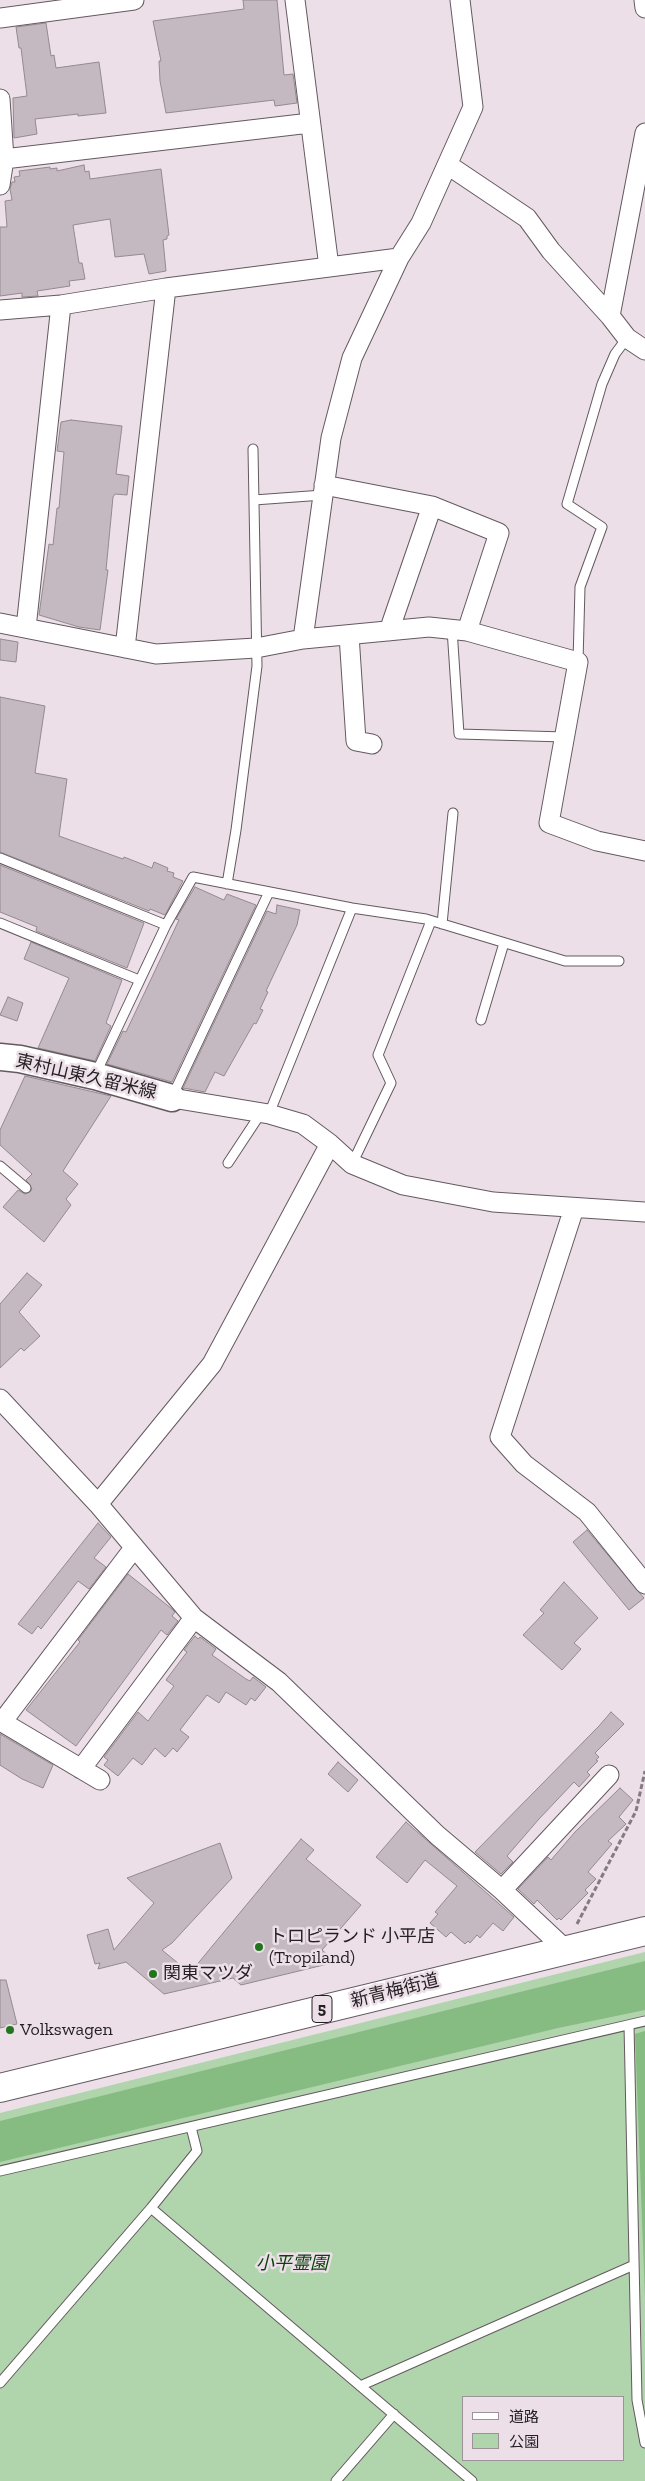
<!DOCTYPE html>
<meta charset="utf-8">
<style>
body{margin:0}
#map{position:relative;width:645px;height:2481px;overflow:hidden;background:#ecdfe8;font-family:"Zilla Slab","Noto Sans JP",serif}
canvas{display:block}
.legend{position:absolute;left:462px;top:2396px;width:162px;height:65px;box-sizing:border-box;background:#ecdfe8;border:1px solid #9c9299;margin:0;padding:6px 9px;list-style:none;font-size:15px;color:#231f22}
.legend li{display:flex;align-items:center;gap:10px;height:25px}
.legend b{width:25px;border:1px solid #9c9299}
</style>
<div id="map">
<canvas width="645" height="2481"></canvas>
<ul class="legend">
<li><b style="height:6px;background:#fff"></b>道路</li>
<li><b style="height:14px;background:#b0d4ac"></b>公園</li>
</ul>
</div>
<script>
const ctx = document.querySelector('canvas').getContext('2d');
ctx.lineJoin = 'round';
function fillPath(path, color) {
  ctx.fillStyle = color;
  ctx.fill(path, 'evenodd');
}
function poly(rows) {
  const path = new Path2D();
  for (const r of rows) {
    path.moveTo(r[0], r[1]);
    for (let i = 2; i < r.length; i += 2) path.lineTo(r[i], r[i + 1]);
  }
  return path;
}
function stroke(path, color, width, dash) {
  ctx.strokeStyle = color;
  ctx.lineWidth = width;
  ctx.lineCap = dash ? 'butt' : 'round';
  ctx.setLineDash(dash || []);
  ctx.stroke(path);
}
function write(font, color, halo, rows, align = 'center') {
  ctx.font = font + ' "Zilla Slab","Noto Sans JP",serif';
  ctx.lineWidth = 5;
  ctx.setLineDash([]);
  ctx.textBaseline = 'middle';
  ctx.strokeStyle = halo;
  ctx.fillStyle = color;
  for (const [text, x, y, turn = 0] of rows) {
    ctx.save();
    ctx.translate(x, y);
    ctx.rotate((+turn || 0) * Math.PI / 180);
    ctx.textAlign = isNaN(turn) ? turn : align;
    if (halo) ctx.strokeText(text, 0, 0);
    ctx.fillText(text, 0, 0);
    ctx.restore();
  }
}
fillPath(poly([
 [645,1952,645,2481,0,2481,0,2113],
 [464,2397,624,2397,624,2460,464,2460]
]), '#b0d4ac');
fillPath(poly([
 [645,1961,645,2010,558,2028,0,2162,0,2121],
 [645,2031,645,2298,635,2034]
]), '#86bb82');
const building = poly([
 [243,0,277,0,284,75,293,74,297,103,275,106,274,100,166,113,160,81,159,61,161,61,153,21,244,9,243,0],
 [46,23,51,56,54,55,56,68,99,62,106,113,78,116,78,114,35,119,37,134,14,138,13,98,27,96,21,48,19,48,16,27,46,23],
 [84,165,85,172,89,171,90,179,161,169,169,235,167,236,167,239,163,240,166,271,149,274,144,254,115,257,110,219,73,225,79,263,82,263,85,279,69,281,70,286,37,291,38,296,22,297,22,293,0,296,0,227,7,227,5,201,12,200,10,189,12,182,15,182,14,177,20,176,19,171,50,167,50,169,57,168,57,171,84,165],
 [71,420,122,426,116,474,129,476,127,495,115,494,113,497,106,570,108,570,100,630,79,627,39,615,49,544,53,545,57,508,59,508,64,452,57,451,61,422,71,420],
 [0,639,18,642,16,662,0,660,0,639],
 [0,697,45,706,35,773,67,779,59,836,123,859,124,857,152,868,154,862,168,868,167,871,174,873,173,877,183,881,165,915,150,909,149,911,0,852,0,697],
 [0,865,144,923,127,968,36,931,37,927,0,912,0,865],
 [195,887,224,900,227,894,256,905,172,1082,107,1064,123,1031,126,1032,179,920,176,919,195,887],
 [277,905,300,910,297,925,266,991,268,992,260,1009,263,1010,256,1024,254,1023,224,1076,215,1072,205,1092,183,1088,267,911,276,914,277,905],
 [31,942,122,980,106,1023,111,1026,95,1061,38,1048,69,978,24,959,31,942],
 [8,997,23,1003,17,1021,0,1015,8,997],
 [25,1076,111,1096,63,1171,78,1184,66,1199,71,1205,44,1242,3,1207,18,1190,25,1194,30,1192,32,1189,26,1180,32,1174,0,1145,0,1130,25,1076],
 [27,1273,42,1285,19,1312,40,1336,24,1351,21,1348,0,1368,0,1304,27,1273],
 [98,1523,111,1537,94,1558,106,1567,89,1589,78,1581,41,1629,38,1626,32,1634,18,1624,98,1523],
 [587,1530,644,1598,629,1610,573,1542,587,1530],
 [128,1574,172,1609,175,1612,172,1616,178,1621,167,1635,161,1630,76,1746,26,1710,80,1642,78,1640,128,1574],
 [564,1582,598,1618,574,1643,581,1649,562,1670,523,1635,544,1613,540,1610,564,1582],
 [195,1636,198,1639,200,1637,216,1649,212,1655,246,1679,250,1681,253,1677,266,1687,255,1701,251,1698,246,1705,226,1692,219,1703,207,1695,180,1730,189,1737,177,1752,173,1748,165,1757,155,1748,142,1765,133,1758,118,1776,104,1765,108,1760,104,1757,138,1712,148,1721,174,1686,166,1680,187,1652,184,1650,195,1636],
 [611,1712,624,1724,595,1753,599,1757,596,1760,598,1761,587,1772,590,1775,579,1787,574,1782,539,1819,507,1856,513,1862,501,1874,475,1852,599,1726,611,1712],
 [0,1734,53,1765,43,1788,22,1779,0,1765,0,1734],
 [338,1762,358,1780,348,1792,328,1774,338,1762],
 [620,1788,633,1800,619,1817,626,1824,608,1841,612,1844,588,1872,596,1879,585,1890,588,1893,561,1920,559,1918,557,1920,537,1900,534,1904,518,1889,548,1857,551,1860,575,1832,620,1788],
 [406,1822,514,1917,503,1931,493,1923,480,1938,477,1935,470,1943,468,1941,465,1944,451,1932,446,1937,430,1923,438,1914,435,1912,457,1886,425,1860,407,1883,376,1857,406,1822],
 [301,1839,314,1850,306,1859,361,1905,322,1950,336,1962,241,1985,233,1978,164,1994,126,1962,98,1969,100,1963,95,1964,87,1935,108,1929,114,1950,154,1903,127,1878,220,1843,232,1878,172,1943,162,1950,190,1973,301,1839],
 [0,1980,6,1980,17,2024,0,2028,0,1980]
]);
fillPath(building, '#c4b8c1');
stroke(building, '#958991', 1);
const service = poly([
 [254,500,323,495],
 [452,629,459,734,565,737],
 [578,662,580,587,602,527,567,504,602,384,615,354,627,338],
 [0,858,166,925],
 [227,884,236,830,257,666,253,449],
 [0,923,139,980],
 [442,924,453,813],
 [481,1020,504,943],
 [96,1073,166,925,193,877,352,908,426,919,565,961,619,961],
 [172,1097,269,892],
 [269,1114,352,908],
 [228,1163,261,1113],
 [352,1164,391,1083,378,1055,431,921],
 [0,1166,26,1188],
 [629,2025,637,2400,645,2443],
 [0,2171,645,2021],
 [151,2208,472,2481],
 [0,2383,151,2208,197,2151,191,2127],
 [360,2386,634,2265],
 [336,2481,394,2414]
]);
const minor = poly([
 [295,0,329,267],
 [644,0,645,8],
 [0,18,134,0],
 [0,99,4,159,0,185],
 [4,159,310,123],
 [448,165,527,218,551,251,610,316,627,338,645,350],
 [0,310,61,305,166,288,399,258],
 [610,316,645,133],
 [324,485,432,506,499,533,467,631],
 [0,623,156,654,256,648,303,639,429,627,467,631,578,662,549,823,597,841,645,851],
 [26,628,61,305],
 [389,631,432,506],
 [349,635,356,741,372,744],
 [303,639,331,438,352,358,399,258,421,223,473,107,460,0],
 [125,648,166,288],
 [172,1098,269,1114,303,1124,330,1144,352,1164,403,1185,493,1202,645,1212],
 [574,1208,500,1437,524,1464,587,1512,645,1584],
 [0,1399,98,1504,194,1618,279,1682,437,1835,502,1890,566,1950],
 [98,1504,212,1364,330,1144],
 [81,1769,194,1618],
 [100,1780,2,1722,134,1548],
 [502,1890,609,1775]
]);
const secondary = poly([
 [0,1057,20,1059,95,1076,172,1098]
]);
const primary = poly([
 [0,2088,645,1931]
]);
stroke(service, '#645960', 11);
stroke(minor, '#645960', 21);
stroke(secondary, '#645960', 29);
stroke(primary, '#645960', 30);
stroke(poly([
 [577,1924,636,1811,645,1771]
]), '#837b81', 3, [5, 2.5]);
stroke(service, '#fff', 9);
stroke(minor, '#fff', 19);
stroke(secondary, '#fff', 26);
stroke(primary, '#fff', 28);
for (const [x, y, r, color] of [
 [259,1947,5,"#21751f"],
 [153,1974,5,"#21751f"],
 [10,2030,5,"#21751f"]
]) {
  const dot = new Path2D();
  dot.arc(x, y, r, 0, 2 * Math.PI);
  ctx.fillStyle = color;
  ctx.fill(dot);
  stroke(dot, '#ecdfe8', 2);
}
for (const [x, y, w] of [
 [322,2009,20]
]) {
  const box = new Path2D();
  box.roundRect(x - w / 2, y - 13.5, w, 27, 4);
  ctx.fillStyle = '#ecdfe8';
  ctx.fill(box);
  stroke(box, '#231f22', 1);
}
write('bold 16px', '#231f22', null, [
 ["5",322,2009]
]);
write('18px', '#231f22', '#ecdfe8', [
 ["東村山東久留米線",86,1077,13],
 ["新青梅街道",395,1991,-14]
]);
write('18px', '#231f22', '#ecdfe8', [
 ["トロピランド 小平店",269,1937],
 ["(Tropiland)",269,1958],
 ["関東マツダ",163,1974],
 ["Volkswagen",20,2030]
], 'left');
write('italic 18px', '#0a420a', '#ecdfe8', [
 ["小平霊園",292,2264]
]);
</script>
